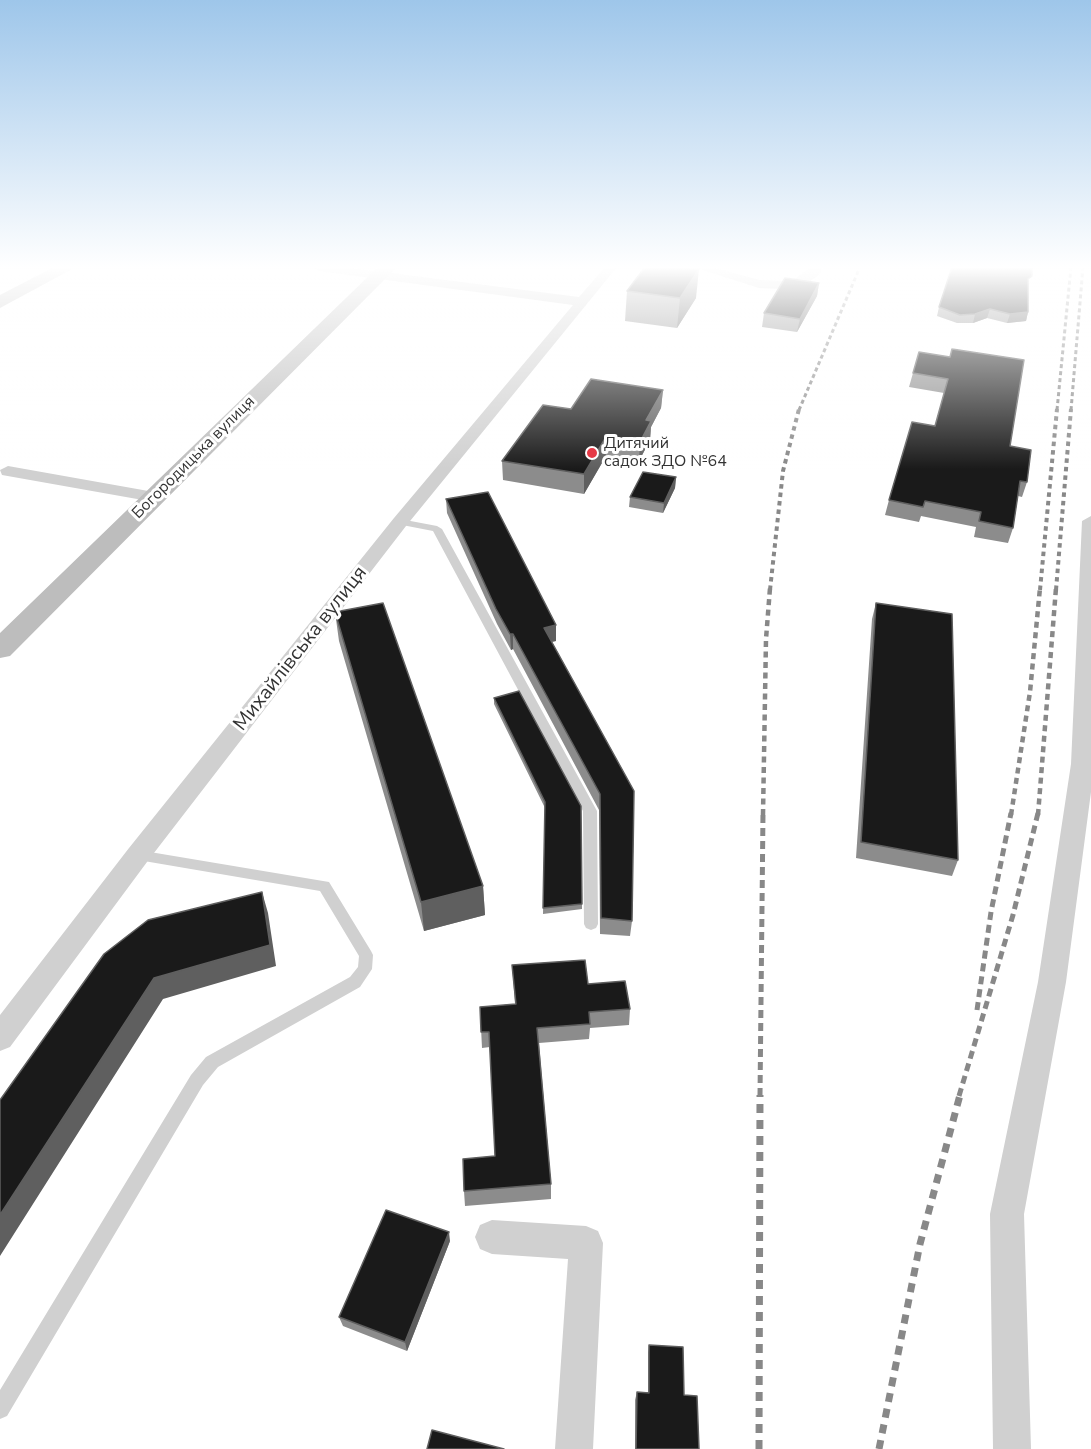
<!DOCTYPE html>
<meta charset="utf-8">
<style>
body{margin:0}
canvas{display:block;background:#fff}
</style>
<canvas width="1091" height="1449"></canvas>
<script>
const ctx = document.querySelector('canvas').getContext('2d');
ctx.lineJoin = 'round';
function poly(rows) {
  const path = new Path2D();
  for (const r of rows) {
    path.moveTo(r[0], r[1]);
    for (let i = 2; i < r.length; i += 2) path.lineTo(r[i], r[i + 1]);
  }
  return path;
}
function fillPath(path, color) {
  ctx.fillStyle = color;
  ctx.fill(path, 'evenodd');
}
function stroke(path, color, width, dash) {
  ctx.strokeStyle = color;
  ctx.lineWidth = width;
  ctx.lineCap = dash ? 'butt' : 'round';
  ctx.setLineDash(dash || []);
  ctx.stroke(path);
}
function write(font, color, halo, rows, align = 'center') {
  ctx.font = font + ' "Nunito Sans",sans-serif';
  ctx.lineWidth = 6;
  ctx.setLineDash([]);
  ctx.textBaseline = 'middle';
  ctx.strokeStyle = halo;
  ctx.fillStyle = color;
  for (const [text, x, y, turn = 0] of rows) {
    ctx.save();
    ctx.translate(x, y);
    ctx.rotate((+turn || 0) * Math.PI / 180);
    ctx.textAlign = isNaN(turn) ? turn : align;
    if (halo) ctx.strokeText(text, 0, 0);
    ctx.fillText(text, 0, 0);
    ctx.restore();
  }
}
fillPath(poly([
 [400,519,437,526,442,529,597,811,598,924,596,928,591,930,586,928,584,924,583,811,433,531,397,524,397,520,400,519],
 [138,850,329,882,371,951,373,955,372,969,360,987,218,1067,203,1085,7,1416,0,1419,0,1390,191,1075,206,1057,350,977,358,967,359,956,320,891,138,860,133,859,131,855,133,851,138,850]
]), '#d0d0d0');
fillPath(poly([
 [313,267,344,267,579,297,605,267,617,267,406,526,147,862,10,1047,0,1051,0,1015,129,848,394,518,573,305,319,271,313,267],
 [693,267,711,267,760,280,786,281,796,278,811,267,823,267,819,275,806,284,786,289,759,288,693,267],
 [8,466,154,492,163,497,154,502,2,475,0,470,8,466],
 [1091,516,1091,792,1066,982,1024,1214,1031,1449,993,1449,990,1214,1038,982,1071,764,1082,521,1091,516],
 [492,1220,586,1226,598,1231,603,1243,593,1449,555,1449,568,1259,492,1254,480,1249,475,1237,480,1225,492,1220]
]), '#d0d0d0');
fillPath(poly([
 [54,267,76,267,0,308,0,295,54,267],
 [378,267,397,267,10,656,0,658,0,633,378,267]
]), '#bdbdbd');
stroke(poly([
 [799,410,860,267],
 [1057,410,1071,267],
 [1071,410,1083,267]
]), '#888', 3, [4, 3]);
stroke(poly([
 [770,590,783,471,799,409],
 [1040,590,1057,409],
 [1056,590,1071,409]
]), '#888', 4, [4.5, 4]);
stroke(poly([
 [763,815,766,639,770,588],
 [1011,815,1030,692,1040,588],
 [1038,815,1056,588]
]), '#888', 4.5, [6, 4.5]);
stroke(poly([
 [977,1010,991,912,1011,813],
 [760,1096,763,813],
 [959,1096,1013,915,1038,813]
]), '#888', 5, [8, 5]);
stroke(poly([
 [759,1449,760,1095],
 [879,1449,920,1244,960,1095]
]), '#888', 7, [9, 7]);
fillPath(poly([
 [819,283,817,296,797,332,762,327,764,313],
 [1028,285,1028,312,1026,321,1007,323,987,318,973,323,957,323,937,316,939,307,1029,285],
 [627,291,696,298,677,328,625,321],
 [950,357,1010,446,1027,482,1022,497,1018,496,1013,528,1008,543,974,537,976,527,921,516,919,522,885,515,889,500,935,426,944,393,909,387,913,373],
 [663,390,661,408,651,427,650,440,639,461,606,456,584,494,503,480,502,461,571,409],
 [676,477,675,488,663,513,629,507,630,497],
 [446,499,556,625,556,641,552,642,634,791,632,921,630,936,600,934,599,810,513,649,511,650,497,624,447,513],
 [876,603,958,860,952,876,856,858,872,619],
 [335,612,483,886,485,915,424,931,339,641],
 [494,698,581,806,582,909,543,914,545,808,494,704],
 [512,965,588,984,630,1009,629,1025,590,1028,589,1039,539,1043,551,1184,551,1199,465,1206,464,1191,495,1156,490,1047,482,1048,480,1007,515,1004],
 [450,1241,407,1351,343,1326,339,1317],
 [649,1345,684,1395,699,1449,635,1449,635,1400,637,1392,648,1392,648,1353]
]), '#8c8c8c');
fillPath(poly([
 [699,269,696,298,677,328,680,298],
 [819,283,817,296,797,332,800,319],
 [990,309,987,318,973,323,975,314],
 [1028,312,1026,321,1007,323,1010,314],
 [663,390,661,408,651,427,650,440,639,461,640,442,646,420],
 [606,437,606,456,584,494,584,474],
 [676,477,675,488,663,513,664,503],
 [556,625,556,641,544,643,544,628],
 [510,634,513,634,513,649,511,650],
 [483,886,485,915,424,931,421,902],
 [262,892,268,913,276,966,163,999,0,1256,0,1215,154,978],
 [449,1232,450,1241,407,1351,405,1342]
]), '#5f5f5f');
const building = poly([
 [645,267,683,267,699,269,680,298,627,291,645,267],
 [952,267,1032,267,1032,276,1028,279,1028,312,1010,314,990,309,975,314,960,315,939,307,952,267],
 [785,278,819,283,800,319,764,313,785,278],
 [952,349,1024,360,1010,446,1031,450,1027,482,1020,481,1013,528,979,521,981,512,925,501,923,507,889,500,912,422,935,426,948,379,913,373,919,352,950,357,952,349],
 [591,379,663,390,646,420,651,421,640,442,606,437,584,474,502,461,543,405,571,409,591,379],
 [643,472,676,477,664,503,630,497,643,472],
 [488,492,556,625,544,628,634,791,632,921,601,918,600,794,513,634,510,634,496,609,446,499,488,492],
 [383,603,483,886,421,902,335,612,383,603],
 [876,603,952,614,958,860,861,842,876,603],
 [519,691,581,806,582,904,543,908,545,802,494,698,519,691],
 [262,892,270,945,154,978,0,1215,0,1100,104,954,148,920,262,892],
 [585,960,588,984,625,981,630,1009,589,1012,590,1024,537,1028,551,1184,464,1191,463,1159,495,1156,489,1032,481,1032,480,1007,516,1004,512,965,585,960],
 [386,1210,449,1232,405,1342,339,1317,386,1210],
 [649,1345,683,1347,684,1395,697,1396,699,1449,636,1449,637,1392,649,1393,649,1345],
 [432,1430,504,1449,427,1449,432,1430]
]);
fillPath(building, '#1a1a1a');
stroke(building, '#5f5f5f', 1.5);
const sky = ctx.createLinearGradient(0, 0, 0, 469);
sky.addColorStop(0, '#9ec6ea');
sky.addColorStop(0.57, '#fff');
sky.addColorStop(1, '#ffffff00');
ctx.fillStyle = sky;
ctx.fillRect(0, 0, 1091, 469);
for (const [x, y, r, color] of [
 [592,453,6,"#e63946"]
]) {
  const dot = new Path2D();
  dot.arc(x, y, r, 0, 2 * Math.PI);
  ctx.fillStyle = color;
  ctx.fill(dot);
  stroke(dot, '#fff', 2);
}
write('16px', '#333', '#fff', [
 ["Дитячий",604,444],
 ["садок ЗДО №64",604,462]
], 'left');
write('16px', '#333', '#fff', [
 ["Богородицька вулиця",194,458,-45]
]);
write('20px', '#333', '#fff', [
 ["Михайлівська вулиця",301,649,-52]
]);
</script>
